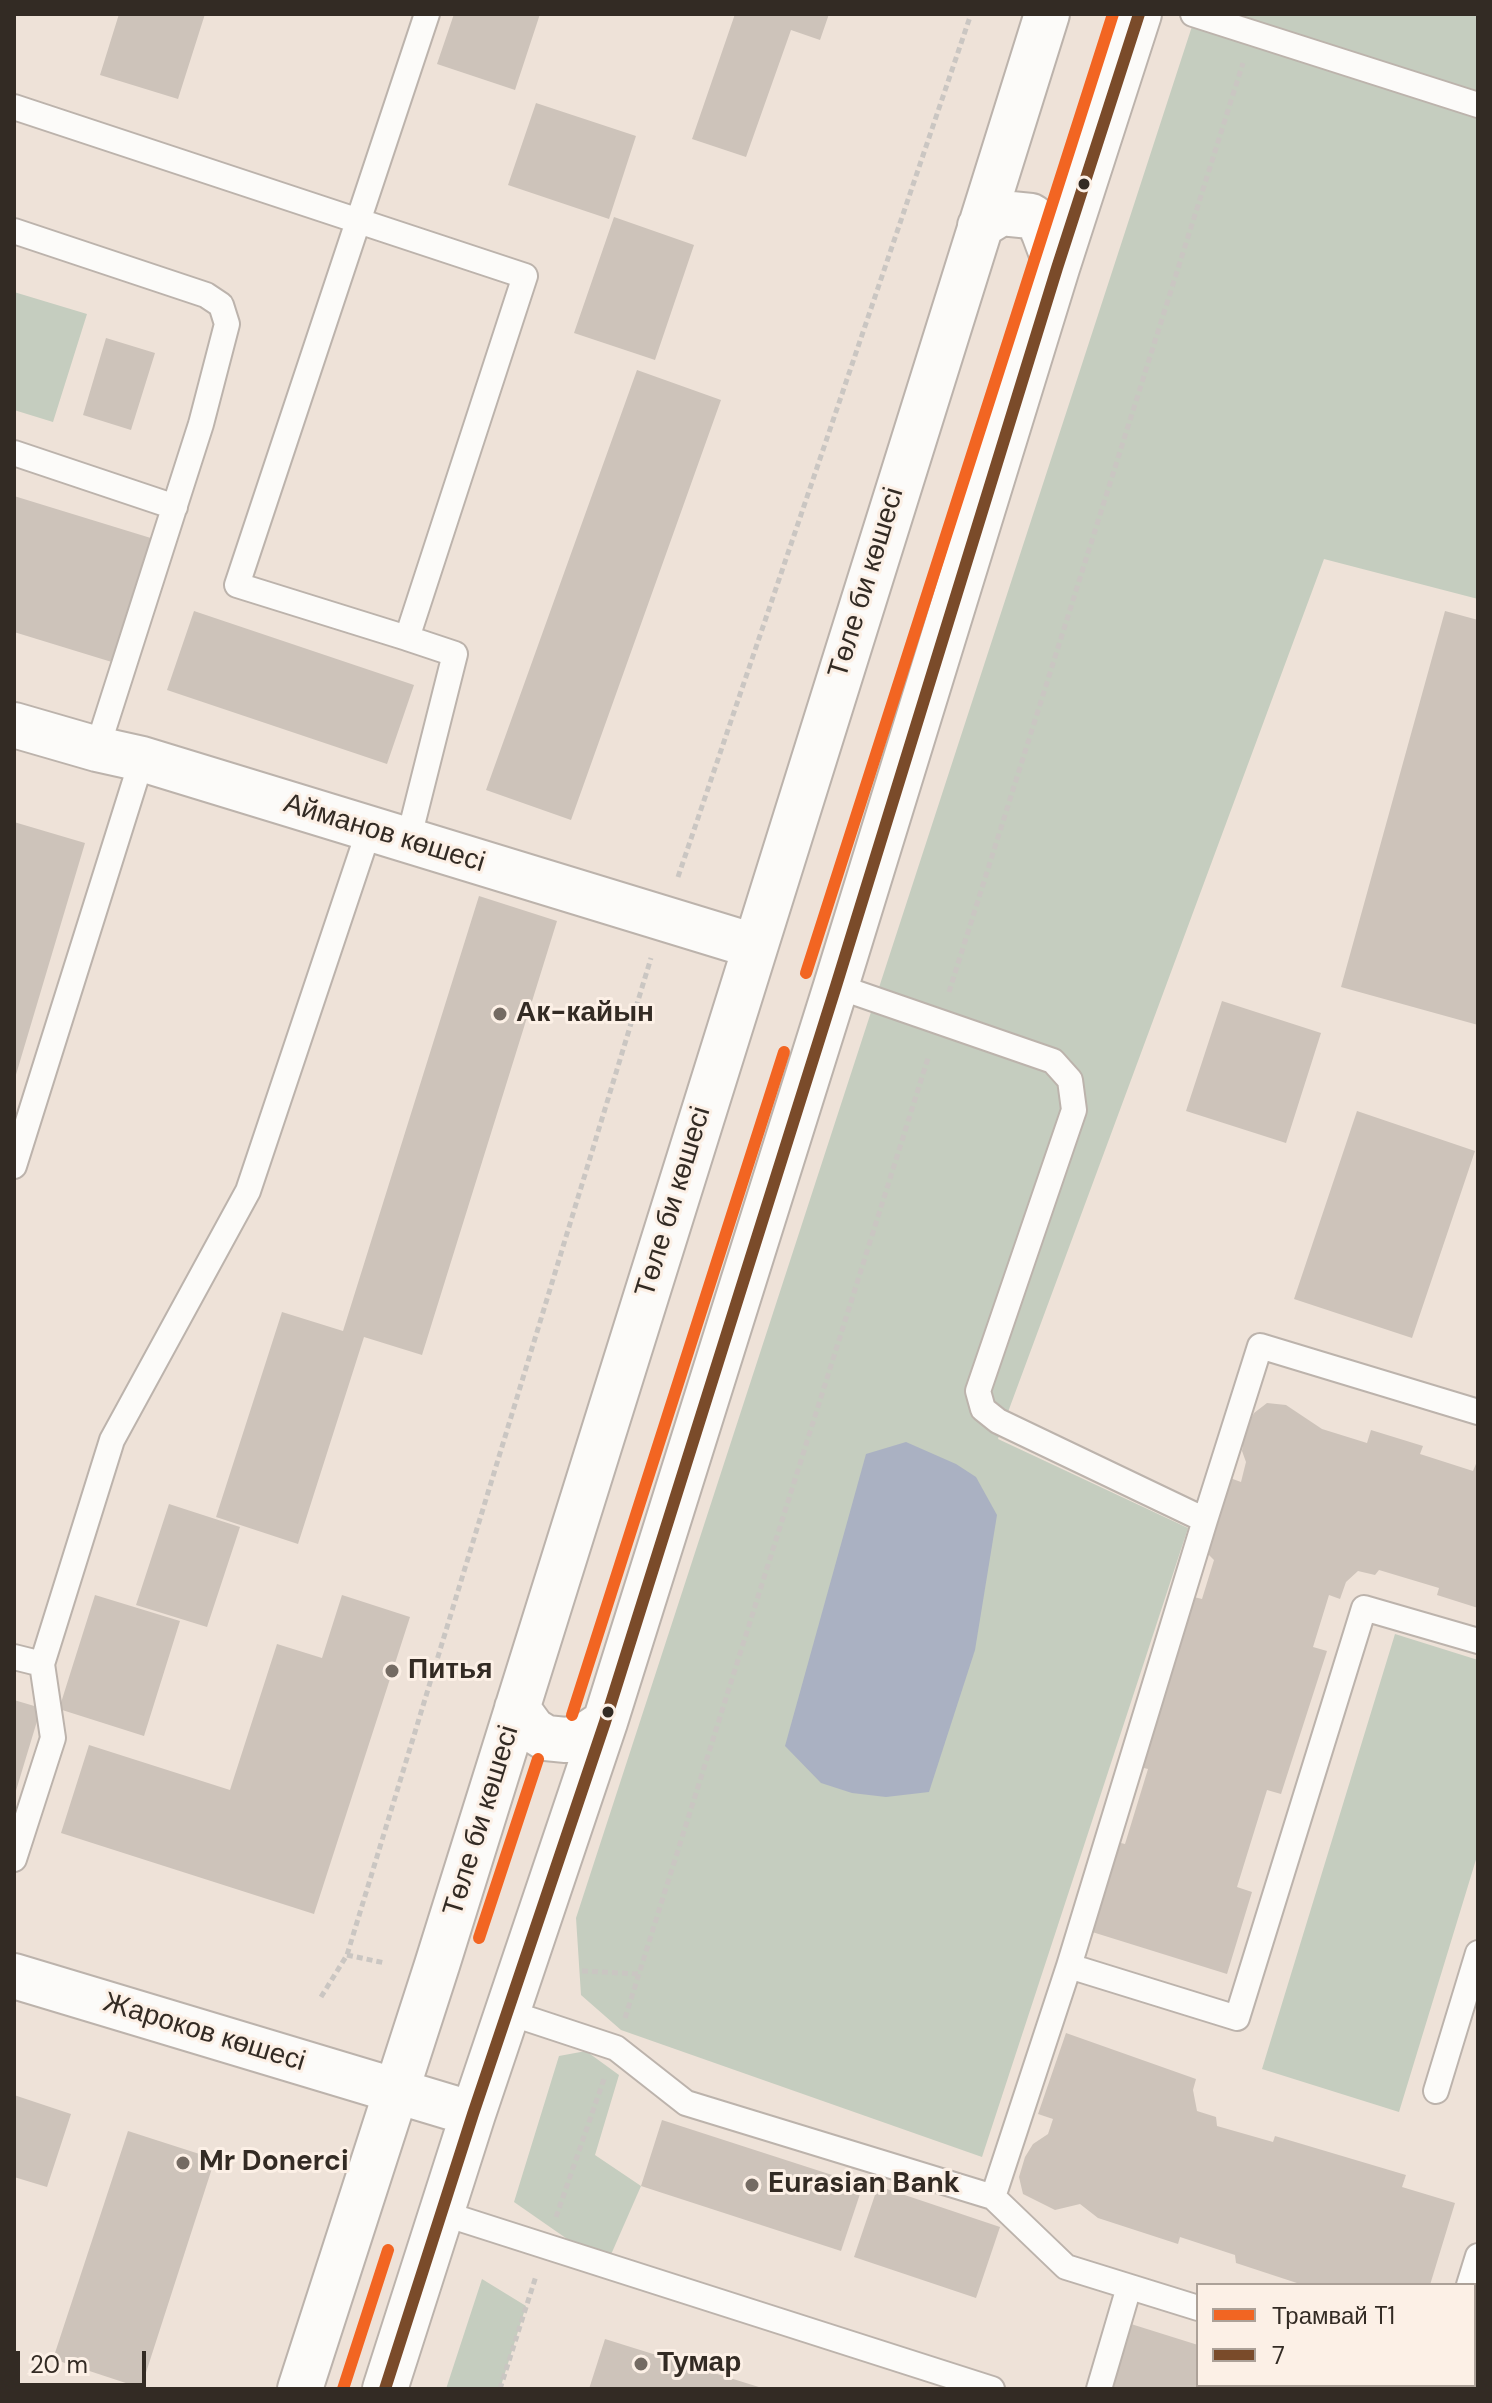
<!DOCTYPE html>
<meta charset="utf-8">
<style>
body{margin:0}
#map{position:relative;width:1492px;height:2403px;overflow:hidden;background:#eee2d8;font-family:"DM Sans",sans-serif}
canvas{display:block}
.frame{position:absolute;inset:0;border:16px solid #332b24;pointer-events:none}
.legend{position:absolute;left:1196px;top:2283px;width:280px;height:104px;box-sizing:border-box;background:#fcf0e6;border:2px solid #aca198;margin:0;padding:10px 14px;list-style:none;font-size:24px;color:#332b24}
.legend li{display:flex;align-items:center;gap:16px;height:40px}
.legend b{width:40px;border:2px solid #aca198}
.scale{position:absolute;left:16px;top:2351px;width:130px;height:36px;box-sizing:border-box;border:4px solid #332b24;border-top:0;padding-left:10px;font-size:24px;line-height:28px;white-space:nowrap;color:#332b24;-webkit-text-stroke:6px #fcf0e6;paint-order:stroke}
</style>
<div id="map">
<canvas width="1492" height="2403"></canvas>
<div class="frame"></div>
<ul class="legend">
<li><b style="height:10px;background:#f26522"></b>Трамвай T1</li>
<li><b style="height:10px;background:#7a4b2a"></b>7</li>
</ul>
<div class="scale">20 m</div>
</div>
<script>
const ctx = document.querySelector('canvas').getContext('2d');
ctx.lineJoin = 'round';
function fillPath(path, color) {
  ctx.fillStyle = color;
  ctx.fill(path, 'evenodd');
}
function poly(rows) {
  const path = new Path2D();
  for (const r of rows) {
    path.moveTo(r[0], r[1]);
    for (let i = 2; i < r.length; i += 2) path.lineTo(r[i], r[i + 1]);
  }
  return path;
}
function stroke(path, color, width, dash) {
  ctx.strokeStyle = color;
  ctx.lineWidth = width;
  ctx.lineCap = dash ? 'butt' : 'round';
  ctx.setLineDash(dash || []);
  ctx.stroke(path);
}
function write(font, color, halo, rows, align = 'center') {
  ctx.font = font + ' "DM Sans",sans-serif';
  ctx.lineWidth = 6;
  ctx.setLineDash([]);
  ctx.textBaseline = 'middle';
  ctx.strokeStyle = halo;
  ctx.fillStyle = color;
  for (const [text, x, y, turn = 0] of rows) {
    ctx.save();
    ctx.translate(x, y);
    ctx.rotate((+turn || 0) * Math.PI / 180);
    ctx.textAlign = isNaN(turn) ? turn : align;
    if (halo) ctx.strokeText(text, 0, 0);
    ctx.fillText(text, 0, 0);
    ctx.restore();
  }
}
fillPath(poly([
 [1196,14,1478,14,1478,599,1324,559,998,1439,1188,1528,982,2157,621,2030,581,1995,576,1918],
 [14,292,87,314,53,422,14,410],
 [1395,1634,1478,1660,1478,1853,1399,2112,1262,2069],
 [586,2051,619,2075,595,2155,641,2186,606,2266,514,2202,559,2056],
 [482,2279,526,2306,500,2389,446,2389]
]), '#c5cdbf');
fillPath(poly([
 [906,1442,956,1464,976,1477,997,1515,975,1650,929,1792,886,1797,852,1793,821,1783,785,1746,866,1454]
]), '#aab1c2');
fillPath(poly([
 [119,14,205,14,178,99,100,75],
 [454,14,540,14,515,90,437,64],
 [735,14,829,14,820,40,791,30,746,157,692,139],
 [536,103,636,136,609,219,508,185],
 [614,217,694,245,655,360,574,333],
 [106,338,155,353,131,430,83,415],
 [637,370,721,400,571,820,486,790],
 [14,496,154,539,115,663,14,632],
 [194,611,414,685,387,764,167,690],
 [1445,611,1478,620,1478,1025,1341,987],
 [14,822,85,843,15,1078,14,1078],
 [479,896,557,921,422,1355,364,1337,298,1544,216,1517,282,1312,343,1331],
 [1222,1001,1321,1033,1286,1143,1186,1111],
 [1357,1111,1475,1151,1412,1338,1294,1299],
 [1267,1403,1286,1405,1322,1429,1367,1443,1371,1430,1423,1446,1420,1454,1473,1471,1478,1459,1478,1608,1437,1595,1439,1588,1379,1570,1375,1575,1358,1571,1346,1582,1340,1599,1329,1595,1313,1647,1327,1651,1281,1794,1267,1790,1237,1887,1252,1892,1227,1974,1089,1931,1117,1842,1125,1844,1148,1769,1136,1766,1190,1596,1202,1599,1214,1560,1207,1553,1230,1478,1241,1482,1246,1462,1242,1451,1245,1430,1254,1413],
 [169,1504,240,1527,207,1627,136,1605],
 [95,1595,180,1621,144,1736,59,1709],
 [342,1595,410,1617,314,1914,61,1833,89,1745,230,1790,277,1644,322,1658],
 [14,1700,41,1708,15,1794,14,1793],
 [1066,2033,1196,2079,1193,2090,1197,2111,1216,2117,1217,2126,1273,2142,1275,2136,1406,2175,1402,2187,1455,2203,1430,2285,1303,2285,1236,2263,1235,2255,1180,2237,1178,2244,1098,2218,1080,2204,1055,2210,1023,2194,1019,2177,1025,2157,1033,2144,1048,2134,1053,2119,1038,2114],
 [14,2095,71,2114,47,2187,14,2177],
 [662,2120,863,2185,841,2251,641,2186],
 [128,2131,215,2159,141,2388,53,2359],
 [878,2186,1000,2227,976,2298,854,2257],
 [1131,2324,1198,2345,1198,2385,1231,2385,1229,2389,1110,2389],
 [605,2339,762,2388,762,2389,589,2389]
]), '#cdc3ba');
const lane = poly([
 [1193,14,1478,105],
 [14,107,525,276,407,638,455,654,408,841],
 [14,231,206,295,221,305,227,324,201,424,97,749],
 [14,453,175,507],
 [407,638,237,585,427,14],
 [836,986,1053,1061,1070,1080,1074,1110,978,1391,983,1409,998,1421,1205,1520],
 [14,1166,142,759],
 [14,1657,42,1664],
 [14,1859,53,1738,42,1664,112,1440,248,1191,369,830],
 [1069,1966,1237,2018,1364,1608,1478,1641],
 [507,2012,616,2048,686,2103,993,2197],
 [1436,2091,1478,1953],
 [442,2213,992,2389],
 [1469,2285,1478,2256],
 [1198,2308,1066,2267,993,2197,1069,1966,1205,1520,1260,1346,1478,1412],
 [1099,2389,1129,2287],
 [1349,2389,1350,2385]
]);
const street = poly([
 [14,725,97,749,142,759,754,946]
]);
const secondary = poly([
 [980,226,1001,213,1031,216,1039,222,1044,233,1057,268],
 [517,1708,533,1730,546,1738,566,1740,584,1736,605,1722],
 [14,1976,473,2114],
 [300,2389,437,1965,1047,14],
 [385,2389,473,2114,605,1722,836,986,1057,268,1139,14]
]);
stroke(lane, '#bcb3ac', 28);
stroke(street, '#bcb3ac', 48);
stroke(secondary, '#bcb3ac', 48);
stroke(poly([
 [678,877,971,14],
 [949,992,1243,63],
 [347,1955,385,1963],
 [582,1971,639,1974],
 [321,1997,347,1955,651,958],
 [625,2018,929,1055],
 [556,2217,604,2079],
 [500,2389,536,2276]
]), '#cac6c2', 5, [6, 4]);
stroke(lane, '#fcfbf9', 24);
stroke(street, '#fcfbf9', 44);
stroke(secondary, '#fcfbf9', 44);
stroke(poly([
 [385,2389,473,2114,605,1722,836,986,1057,268,1139,14]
]), '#7a4b2a', 12);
stroke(poly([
 [806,973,1113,14],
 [572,1715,784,1052],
 [479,1938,538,1759],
 [343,2389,388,2250]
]), '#f26522', 12);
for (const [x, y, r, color] of [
 [1084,184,7,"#332b24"],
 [500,1014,8,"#746b63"],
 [392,1671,8,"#746b63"],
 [608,1712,7,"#332b24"],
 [183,2163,8,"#746b63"],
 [752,2185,8,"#746b63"],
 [641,2364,8,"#746b63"]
]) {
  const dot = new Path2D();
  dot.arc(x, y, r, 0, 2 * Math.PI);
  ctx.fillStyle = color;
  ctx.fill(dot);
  stroke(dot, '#fcf0e6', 3);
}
write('28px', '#332b24', '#fcf0e6', [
 ["Төле би көшесі",867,583,-73],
 ["Айманов көшесі",384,834,17],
 ["Төле би көшесі",674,1202,-73],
 ["Төле би көшесі",482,1821,-73],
 ["Жароков көшесі",204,2033,17]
]);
write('bold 28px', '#332b24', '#fcf0e6', [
 ["Ак-кайын",516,1014],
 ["Питья",408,1671],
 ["Mr Donerci",199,2163],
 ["Eurasian Bank",768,2185],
 ["Тумар",657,2364]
], 'left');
</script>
